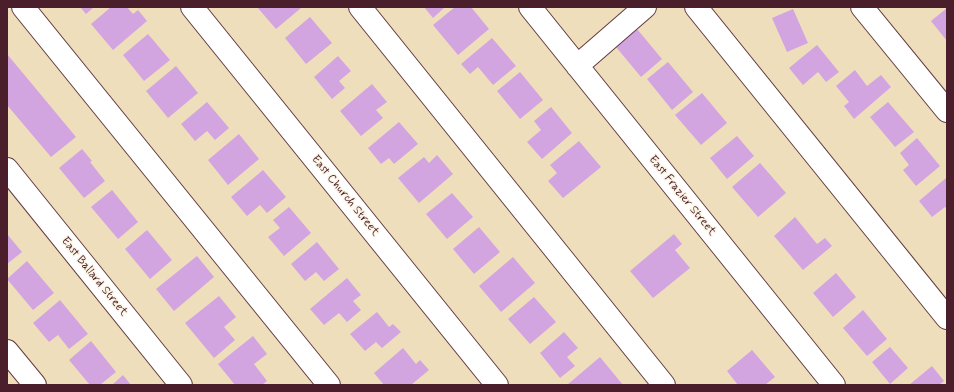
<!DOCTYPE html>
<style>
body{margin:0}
#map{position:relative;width:954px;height:392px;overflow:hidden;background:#eedebc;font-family:Mynerve,sans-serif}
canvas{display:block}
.frame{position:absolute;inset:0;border:8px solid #4a1f2b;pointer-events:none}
</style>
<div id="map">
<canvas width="954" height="392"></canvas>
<div class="frame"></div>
</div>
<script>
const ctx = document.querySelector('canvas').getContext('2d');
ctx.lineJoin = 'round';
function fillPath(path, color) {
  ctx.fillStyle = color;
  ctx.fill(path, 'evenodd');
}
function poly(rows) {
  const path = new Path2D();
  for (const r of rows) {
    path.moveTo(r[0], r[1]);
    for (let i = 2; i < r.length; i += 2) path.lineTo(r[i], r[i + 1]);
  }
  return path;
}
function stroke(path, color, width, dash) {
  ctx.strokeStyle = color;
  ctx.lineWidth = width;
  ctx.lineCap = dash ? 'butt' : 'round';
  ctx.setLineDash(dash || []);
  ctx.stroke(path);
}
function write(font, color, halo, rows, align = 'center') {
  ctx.font = font + ' Mynerve,sans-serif';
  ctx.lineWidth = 3;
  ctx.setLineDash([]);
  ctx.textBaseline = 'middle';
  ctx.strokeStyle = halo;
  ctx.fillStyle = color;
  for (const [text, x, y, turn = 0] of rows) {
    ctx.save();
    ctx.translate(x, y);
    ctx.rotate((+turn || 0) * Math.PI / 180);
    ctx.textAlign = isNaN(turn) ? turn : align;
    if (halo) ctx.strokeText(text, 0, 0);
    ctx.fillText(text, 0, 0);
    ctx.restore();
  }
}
fillPath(poly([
 [80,7,94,7,86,14],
 [111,7,127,7,133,14,138,10,147,21,113,50,91,24],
 [257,7,300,7,301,8,276,29],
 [424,7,445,7,433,18],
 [455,7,471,7,489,29,458,55,433,25],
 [947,8,947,41,931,21],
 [793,9,808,43,787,52,772,18],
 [310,17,332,43,306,64,285,38],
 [637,29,662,59,641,77,616,47],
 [148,34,170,60,144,81,123,55],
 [492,38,516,66,493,85,478,67,470,74,461,64],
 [817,45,839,72,826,82,818,72,803,85,789,68],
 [7,54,76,137,51,157,7,105],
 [338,56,351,71,339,81,345,88,332,99,314,77],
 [668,62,693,92,672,110,647,79],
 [176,66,198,93,168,118,146,91],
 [855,70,867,86,881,75,891,87,854,119,844,106,849,102,836,86],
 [520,72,543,100,520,119,497,91],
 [372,84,387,102,376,110,383,118,361,136,340,111],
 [702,93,727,123,701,145,675,115],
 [207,102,229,128,215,140,207,131,195,141,181,124],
 [888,102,914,132,895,147,870,117],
 [551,107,572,133,542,159,527,142,541,130,534,121],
 [399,122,418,144,394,164,389,158,381,164,368,148],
 [239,134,259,159,228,185,208,160],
 [737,136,754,156,727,179,710,158],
 [917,138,940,166,916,186,903,170,909,165,900,153],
 [579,141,601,167,563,198,548,181,557,173,550,165],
 [82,149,92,161,90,162,105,181,84,198,59,168],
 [437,155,453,174,419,203,398,178,424,157,429,163],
 [760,163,786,193,758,217,732,187],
 [263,170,286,197,267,213,260,205,247,216,231,197],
 [946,178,947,209,945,207,932,217,919,201],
 [112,190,138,222,118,239,91,207],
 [452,193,473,217,447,239,426,214],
 [289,207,311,233,284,256,268,237,280,228,273,220],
 [795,217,817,244,825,238,832,246,803,270,774,236],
 [479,227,500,252,474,274,453,249],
 [147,230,172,260,150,279,125,249],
 [7,234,22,252,7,264],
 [674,234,682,244,675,250,690,268,653,298,630,271],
 [317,242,339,269,324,281,316,272,305,281,291,264],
 [197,256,214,277,174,311,156,289],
 [513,257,535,283,501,312,479,286],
 [27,261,54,293,33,310,7,279],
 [836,273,856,297,833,317,813,293],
 [347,278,361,295,353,301,361,310,347,322,339,313,324,325,310,309],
 [219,296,236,317,224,327,235,340,214,358,185,323],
 [534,297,556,322,530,344,508,319],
 [60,300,88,334,69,349,58,335,49,342,33,323],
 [863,310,887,339,867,356,843,328],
 [377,312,389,327,393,324,401,332,382,348,376,342,365,351,350,334],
 [564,332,578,348,567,357,575,366,560,378,540,353],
 [253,336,267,354,254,364,267,381,262,385,235,385,218,364],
 [91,341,116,372,100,385,90,385,69,360],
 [890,347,908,368,890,384,872,362],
 [403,348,416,364,420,360,429,370,411,385,384,385,374,373],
 [752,350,775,377,765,385,738,385,727,371],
 [600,357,623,385,567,385],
 [932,366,944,381,939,385,909,385],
 [123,375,131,385,112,385]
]), '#d2a5e1');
const minor = poly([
 [23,7,329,385],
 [192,7,497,385],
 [360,7,664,385],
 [530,7,834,385],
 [696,7,947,318],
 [862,7,947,111],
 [577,66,645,7],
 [7,169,181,385],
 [7,351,35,385]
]);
stroke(minor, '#633c41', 24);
stroke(minor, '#fff', 22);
write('12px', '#4a1f2b', '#fcf5e5', [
 ["East Church Street",345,196,51],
 ["East Frazier Street",682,196,51],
 ["East Ballard Street",94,277,51]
]);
</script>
